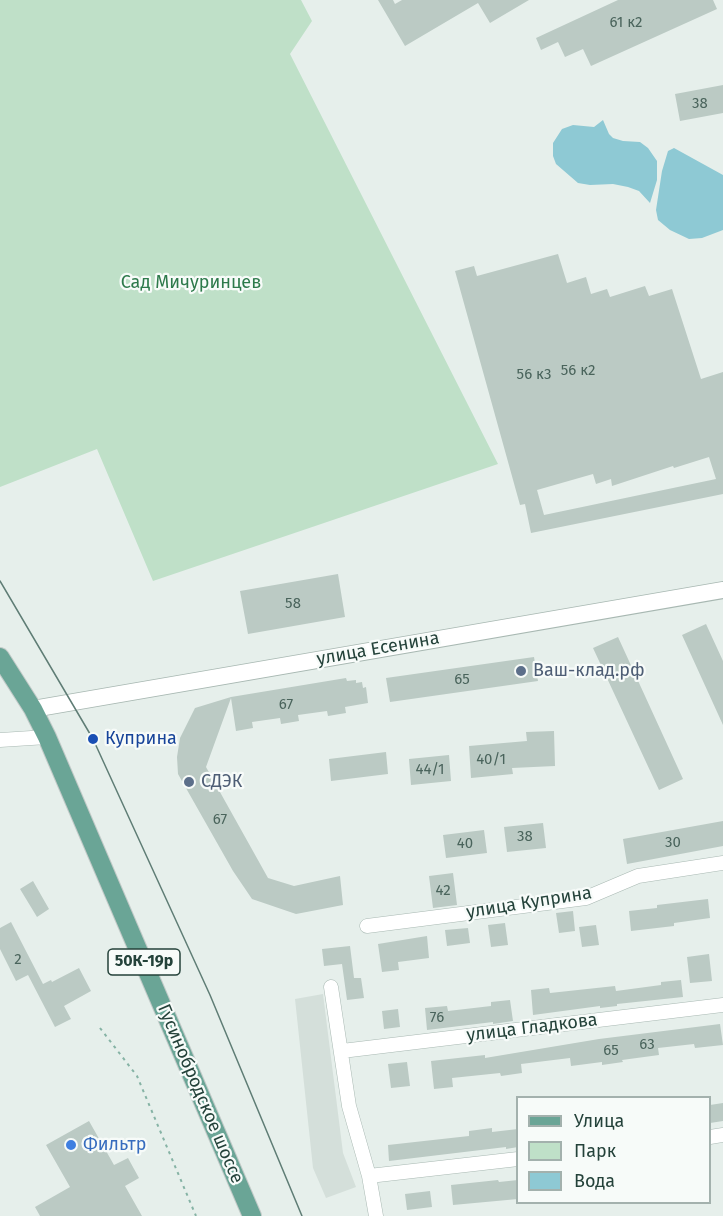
<!DOCTYPE html>
<meta charset="utf-8">
<style>
body{margin:0}
#map{position:relative;width:723px;height:1216px;overflow:hidden;background:#e6efeb;font-family:"Fira Sans",sans-serif}
canvas{display:block}
.legend{position:absolute;left:516px;top:1096px;width:195px;height:108px;box-sizing:border-box;background:#f7fbf9;border:2px solid #a3b1ad;margin:0;padding:8px 10px;list-style:none;font-size:18px;color:#24423a}
.legend li{display:flex;align-items:center;gap:12px;height:30px}
.legend b{width:30px;border:2px solid #a3b1ad}
</style>
<div id="map">
<canvas width="723" height="1216"></canvas>
<ul class="legend">
<li><b style="height:8px;background:#6aa596"></b>Улица</li>
<li><b style="height:16px;background:#bfe0c8"></b>Парк</li>
<li><b style="height:16px;background:#8ec9d4"></b>Вода</li>
</ul>
</div>
<script>
const ctx = document.querySelector('canvas').getContext('2d');
ctx.lineJoin = 'round';
function fillPath(path, color) {
  ctx.fillStyle = color;
  ctx.fill(path, 'evenodd');
}
function poly(rows) {
  const path = new Path2D();
  for (const r of rows) {
    path.moveTo(r[0], r[1]);
    for (let i = 2; i < r.length; i += 2) path.lineTo(r[i], r[i + 1]);
  }
  return path;
}
function stroke(path, color, width, dash) {
  ctx.strokeStyle = color;
  ctx.lineWidth = width;
  ctx.lineCap = dash ? 'butt' : 'round';
  ctx.setLineDash(dash || []);
  ctx.stroke(path);
}
function write(font, color, halo, rows, align = 'center') {
  ctx.font = font + ' "Fira Sans",sans-serif';
  ctx.lineWidth = 4.5;
  ctx.setLineDash([]);
  ctx.textBaseline = 'middle';
  ctx.strokeStyle = halo;
  ctx.fillStyle = color;
  for (const [text, x, y, turn = 0] of rows) {
    ctx.save();
    ctx.translate(x, y);
    ctx.rotate((+turn || 0) * Math.PI / 180);
    ctx.textAlign = isNaN(turn) ? turn : align;
    if (halo) ctx.strokeText(text, 0, 0);
    ctx.fillText(text, 0, 0);
    ctx.restore();
  }
}
fillPath(poly([
 [323,994,343,1153,356,1187,326,1198,313,1168,295,999]
]), '#d4dfda');
fillPath(poly([
 [0,0,301,0,312,21,290,54,498,464,153,581,97,449,0,487]
]), '#bfe0c8');
fillPath(poly([
 [603,120,609,134,613,138,623,141,640,142,648,148,657,161,657,180,650,203,639,191,628,187,613,184,590,185,578,183,556,164,553,156,553,143,562,129,573,125,594,127],
 [674,148,723,175,723,230,702,238,689,239,670,230,658,220,656,210,662,171,668,151]
]), '#8ec9d4');
fillPath(poly([
 [378,0,393,0,395,4,402,0,529,0,490,23,478,3,405,46],
 [618,0,713,0,717,9,591,66,583,49,565,57,558,42,541,50,536,38],
 [723,85,723,113,680,121,675,94],
 [558,254,567,283,586,277,591,294,607,289,610,297,645,286,649,296,672,289,701,379,723,372,723,494,531,533,525,504,520,505,455,271,474,266,477,276],
 [709,457,716,479,544,515,537,490,593,474,596,484,611,479,612,486,673,466,674,468],
 [338,574,345,617,248,634,240,591],
 [706,624,723,661,723,725,682,635],
 [618,637,683,779,659,790,593,648],
 [534,657,538,681,390,702,386,678],
 [346,678,347,681,356,680,356,683,362,682,363,688,366,687,368,703,345,707,346,713,328,716,327,711,298,715,299,721,281,724,280,718,252,722,253,728,236,731,231,698,206,767,268,878,294,886,340,876,343,905,296,914,252,899,233,871,178,774,177,757,180,738,195,708,231,697],
 [554,731,555,766,512,768,513,774,471,778,469,746,527,741,526,732],
 [386,752,388,774,331,781,329,759],
 [449,755,451,781,411,785,409,759],
 [723,821,723,846,627,864,623,839],
 [543,823,546,848,507,852,504,827],
 [484,830,487,853,446,858,443,835],
 [453,873,457,905,433,908,429,876],
 [33,881,49,909,37,917,20,889],
 [708,899,710,918,674,923,674,926,631,931,629,911,657,908,657,905],
 [573,911,575,931,559,933,556,913],
 [11,922,43,984,51,980,52,982,79,968,91,991,64,1006,71,1019,55,1027,28,975,16,981,0,949,0,928],
 [505,923,508,945,491,947,488,925],
 [596,925,599,945,582,947,579,927],
 [468,928,470,943,447,946,445,930],
 [427,936,429,958,398,962,399,970,382,972,378,944],
 [350,946,354,978,361,978,364,998,347,1000,342,964,324,966,322,949],
 [709,954,712,981,690,983,687,957],
 [681,980,683,997,617,1004,617,1006,600,1008,600,1006,533,1015,531,990,549,988,550,993,615,986,616,991,661,985,661,982],
 [510,1000,513,1021,493,1024,493,1022,427,1030,425,1008,447,1006,448,1011,491,1006,491,1002],
 [398,1009,400,1027,384,1029,382,1011],
 [720,1024,723,1045,695,1048,694,1044,658,1048,659,1055,622,1060,623,1062,602,1065,602,1062,571,1066,570,1058,521,1064,522,1073,501,1076,500,1073,452,1078,453,1087,434,1089,431,1061,485,1055,485,1058,599,1039],
 [407,1062,410,1086,391,1088,388,1064],
 [723,1103,723,1121,710,1123,710,1105],
 [89,1121,114,1165,128,1158,139,1178,125,1186,142,1216,40,1216,35,1207,70,1187,46,1145],
 [492,1128,492,1132,518,1129,518,1147,506,1149,506,1147,389,1161,388,1145,469,1136,469,1131],
 [498,1180,499,1182,518,1180,518,1199,453,1205,451,1185],
 [430,1191,432,1207,407,1210,405,1194]
]), '#bbcac4');
const minor = poly([
 [0,740,47,737],
 [367,926,586,898,638,876,723,863],
 [331,987,349,1106,369,1176,376,1216],
 [342,1051,723,1005],
 [710,1137,723,1135],
 [369,1176,518,1159]
]);
const tertiary = poly([
 [33,709,723,590]
]);
const primary = poly([
 [0,657,33,709,47,737,252,1216]
]);
stroke(minor, '#a8b8b2', 15);
stroke(tertiary, '#a8b8b2', 18);
stroke(primary, '#c2cac8', 20);
stroke(poly([
 [100,1028,137,1076,196,1216]
]), '#86b3a5', 2, [3, 4.5]);
stroke(minor, '#fff', 14);
stroke(tertiary, '#fff', 16);
stroke(primary, '#6aa596', 18);
stroke(poly([
 [0,581,93,739,210,995,302,1216]
]), '#5f7d75', 1.5);
for (const [x, y, r, color] of [
 [521,671,6,"#5c6f8a"],
 [93,739,6,"#1a4fb4"],
 [189,782,6,"#5c6f8a"],
 [71,1145,6,"#3f7fe0"]
]) {
  const dot = new Path2D();
  dot.arc(x, y, r, 0, 2 * Math.PI);
  ctx.fillStyle = color;
  ctx.fill(dot);
  stroke(dot, '#f7fbf9', 2);
}
write('15px', '#4a645c', null, [
 ["61 к2",626,23],
 ["38",700,104],
 ["56 к2",578,371],
 ["56 к3",534,375],
 ["58",293,604],
 ["65",462,680],
 ["67",286,705],
 ["40/1",491,760],
 ["44/1",430,770],
 ["67",220,820],
 ["38",525,837],
 ["30",673,843],
 ["40",465,844],
 ["42",443,891],
 ["2",18,960],
 ["76",437,1018],
 ["63",647,1045],
 ["65",611,1051]
]);
for (const [x, y, w] of [
 [144,962,72]
]) {
  const box = new Path2D();
  box.roundRect(x - w / 2, y - 13, w, 26, 4.5);
  ctx.fillStyle = '#f7fbf9';
  ctx.fill(box);
  stroke(box, '#24423a', 1.5);
}
write('bold 16px', '#24423a', null, [
 ["50К-19р",144,962]
]);
write('18px', '#2d7a4b', '#f7fbf9', [
 ["Сад Мичуринцев",191,283]
]);
write('18px', '#24423a', '#f7fbf9', [
 ["улица Есенина",378,649,-10],
 ["улица Куприна",529,903,-9],
 ["улица Гладкова",532,1028,-7],
 ["Гусинобродское шоссе",200,1094,67]
]);
write('18px', '#4e5e75', '#f7fbf9', [
 ["Ваш-клад.рф",533,671],
 ["СДЭК",201,782]
], 'left');
write('18px', '#164399', '#f7fbf9', [
 ["Куприна",105,739]
], 'left');
write('18px', '#366cbe', '#f7fbf9', [
 ["Фильтр",83,1145]
], 'left');
</script>
